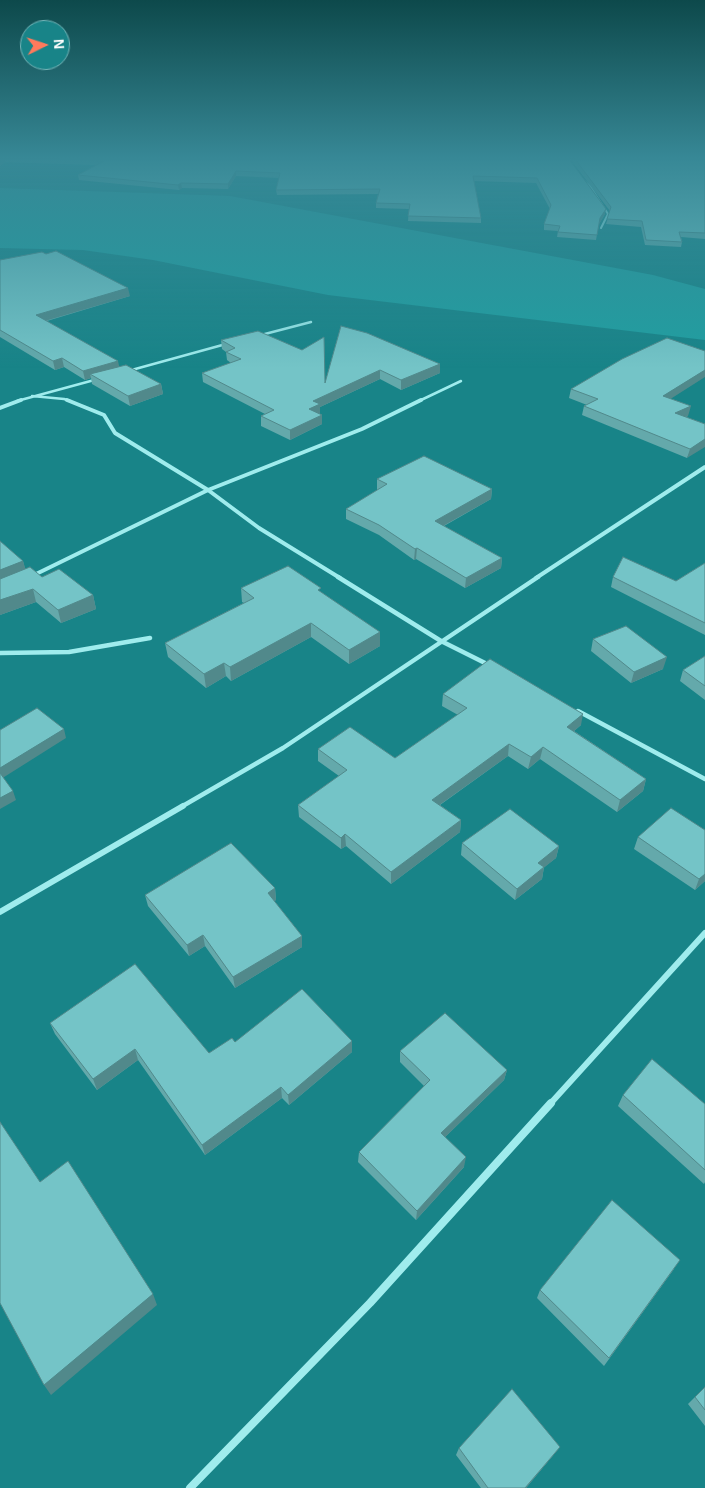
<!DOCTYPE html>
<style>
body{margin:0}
#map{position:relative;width:705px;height:1488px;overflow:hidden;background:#188488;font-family:Arial,sans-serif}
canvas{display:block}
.north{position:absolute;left:20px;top:20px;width:50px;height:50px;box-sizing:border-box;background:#188488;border:1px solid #74b5b8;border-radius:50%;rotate:86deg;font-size:14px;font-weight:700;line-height:20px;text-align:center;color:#fff}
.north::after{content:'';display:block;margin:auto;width:18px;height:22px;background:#ff7a5c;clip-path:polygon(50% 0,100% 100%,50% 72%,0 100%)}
</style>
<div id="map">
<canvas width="705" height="1488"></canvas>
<div class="north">N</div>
</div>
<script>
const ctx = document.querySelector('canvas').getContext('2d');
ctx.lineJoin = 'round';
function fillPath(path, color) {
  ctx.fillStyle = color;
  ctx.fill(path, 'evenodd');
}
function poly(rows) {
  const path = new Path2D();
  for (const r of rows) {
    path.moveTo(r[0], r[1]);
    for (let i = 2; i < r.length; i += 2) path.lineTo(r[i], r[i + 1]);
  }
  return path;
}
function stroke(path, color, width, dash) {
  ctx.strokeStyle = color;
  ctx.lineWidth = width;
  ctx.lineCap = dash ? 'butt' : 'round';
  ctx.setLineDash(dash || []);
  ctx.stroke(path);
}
fillPath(poly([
 [0,188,230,196,653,275,705,289,705,340,328,295,153,260,83,250,0,248]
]), '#209fa1');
stroke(poly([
 [582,179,590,186,608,214,601,228]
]), '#9feced', 2);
stroke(poly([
 [261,335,311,322],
 [128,371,226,344],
 [32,396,64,399,70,401],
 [17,401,98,379],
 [419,401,461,381]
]), '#9feced', 2.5);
stroke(poly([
 [67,400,104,415,115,433,208,490,259,528,340,578],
 [0,408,21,400],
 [32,576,208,490,362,429,421,400],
 [536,578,705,467]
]), '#9feced', 4);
stroke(poly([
 [338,577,441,641,489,665],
 [0,653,69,652,150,638],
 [578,711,705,779],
 [181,807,283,748,538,577]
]), '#9feced', 4.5);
stroke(poly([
 [0,912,183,806],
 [550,1104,705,933]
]), '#9feced', 6);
stroke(poly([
 [190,1488,370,1303,551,1103]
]), '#9feced', 8);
fillPath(poly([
 [0,159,569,159,605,214,599,224,596,240,557,237,558,231,544,230,544,224,550,209,536,183,474,181,481,218,481,223,408,221,409,209,376,208,376,203,378,194,277,195,276,190,279,178,236,176,228,189,182,188,179,190,79,180,78,175,96,165,5,162,0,166],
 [570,159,705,159,705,239,681,237,682,242,681,247,645,245,641,227,606,224,610,211],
 [0,260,130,296,47,321,119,367,161,384,163,394,130,406,92,384,91,378,85,380,64,367,55,370,0,337],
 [341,326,440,373,401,390,380,379,320,407,320,413,319,414,322,424,290,440,261,426,261,416,265,414,203,382,202,373,231,363,227,360,226,352,222,349,221,340,325,383],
 [571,389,671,399,688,416,686,417,705,424,687,458,582,415,584,406,587,405,569,398],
 [377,479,492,489,491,499,444,526,502,558,501,568,465,588,416,559,414,560,379,535,346,519,346,509,378,490,377,490],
 [23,561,25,569,42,577,93,595,96,609,61,623,36,602,0,615],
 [705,563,705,635,611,587,613,577,676,581],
 [241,588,321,592,380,646,349,664,311,637,231,681,226,676,206,688,168,657,165,643,244,603,242,602],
 [593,639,663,669,631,683,591,651],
 [705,656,705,700,680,681,683,670],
 [443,694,581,725,574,731,646,779,643,791,617,812,540,759,528,769,508,756,440,805,461,820,460,832,391,884,346,846,341,849,299,817,298,805,339,776,318,761,318,749,395,758,458,715,442,706],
 [638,837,705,881,695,890,634,849],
 [462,843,559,846,556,858,544,867,542,879,515,900,461,855],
 [275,888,276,900,274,901,302,936,302,947,235,988,205,946,189,956,148,906,145,895],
 [50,1023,209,1053,235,1042,352,1052,289,1105,282,1098,205,1155,138,1060,97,1090,55,1034],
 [400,1051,507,1070,504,1080,445,1137,464,1167,416,1220,358,1162,359,1152,424,1086,400,1062],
 [623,1095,705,1104,705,1182,704,1184,618,1106],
 [674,1269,604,1366,537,1298,540,1290],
 [705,1387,705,1426,688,1404],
 [459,1448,555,1453,526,1488,481,1488,456,1455]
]), '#64a9ab');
fillPath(poly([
 [2,159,5,159,5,162,0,166,0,160],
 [236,171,236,176,228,189,228,184],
 [181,183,182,188,179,190,178,185],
 [606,209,605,214,599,224,596,240,600,218],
 [128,288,130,296,38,323,36,315],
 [62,358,64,367,55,370,53,361],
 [118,361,120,370,90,374,91,378,85,380,83,371],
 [440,364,440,373,401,390,401,380],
 [380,370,380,379,320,407,320,413,309,418,309,409,313,401],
 [705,370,705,377,661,405,663,396],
 [161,384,163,394,130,406,128,396],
 [691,406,688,416,673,422,675,413],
 [322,415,322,424,290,440,290,430],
 [705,439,705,447,687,458,690,449],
 [492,489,491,499,434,531,435,521],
 [417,548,416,559,414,560,415,549],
 [502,558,501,568,465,588,466,578],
 [23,561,27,574,0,585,0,570],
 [33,589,36,602,0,615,0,600],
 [93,595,96,609,61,623,58,610],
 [311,623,311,637,231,681,230,667],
 [380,632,380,646,349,664,349,650],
 [667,657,663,669,631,683,634,672],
 [224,663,226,676,206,688,204,674],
 [583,714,581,725,565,739,567,727],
 [64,729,66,738,1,779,0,776,0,768],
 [509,744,508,756,431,811,432,800],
 [543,747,540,759,528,769,531,757],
 [646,779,643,791,617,812,620,800],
 [13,791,16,800,0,809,0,798],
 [461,820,460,832,391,884,391,872],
 [345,834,346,846,341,849,341,838],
 [559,846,556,858,540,871,544,867,542,879,515,900,517,889,538,863],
 [705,874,705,881,695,890,699,879],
 [275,888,276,900,269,905,268,893],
 [203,935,205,946,189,956,187,945],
 [302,936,302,947,235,988,233,977],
 [352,1041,352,1052,289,1105,288,1095],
 [135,1049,138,1060,97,1090,93,1079],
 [507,1070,504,1080,439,1143,441,1133],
 [281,1087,282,1098,205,1155,202,1145],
 [466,1157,464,1167,416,1220,417,1211],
 [153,1294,157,1305,51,1395,44,1385],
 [560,1447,555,1453,526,1488,525,1488]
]), '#51898b');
const building = poly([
 [59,159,569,159,606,209,600,218,597,235,558,232,560,226,544,224,551,205,537,178,473,176,481,218,408,216,410,204,376,203,380,189,276,190,280,173,236,171,228,184,181,183,178,185,78,175,104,161,59,159],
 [575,159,705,159,705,233,679,232,682,242,646,240,642,221,607,219,611,207,575,159],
 [56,251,128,288,36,315,118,361,83,371,62,358,53,361,0,330,0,260,42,252,46,254,56,251],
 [341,326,367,333,440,364,401,380,380,370,313,401,320,404,309,409,322,415,290,430,261,416,274,410,202,373,241,359,226,352,235,348,221,340,258,331,302,350,324,337,325,383,341,326],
 [667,338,705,351,705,370,663,396,691,406,675,413,705,424,705,439,690,449,584,406,598,399,571,389,622,359,667,338],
 [126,365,161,384,128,396,90,374,126,365],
 [424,456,492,489,435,521,502,558,466,578,417,548,415,549,379,525,346,509,387,484,377,479,424,456],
 [0,541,23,561,0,570,0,541],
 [623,557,676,581,705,563,705,623,613,577,623,557],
 [288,566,321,588,318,590,380,632,349,650,311,623,230,667,224,663,204,674,165,643,254,598,241,588,288,566],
 [30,567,42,577,59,569,93,595,58,610,33,589,0,600,0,579,30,567],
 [626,626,667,657,634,672,593,639,626,626],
 [705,656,705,686,683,670,705,656],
 [490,659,583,714,567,727,646,779,620,800,543,747,531,757,509,744,432,800,461,820,391,872,345,834,341,838,298,805,347,770,318,749,350,727,395,758,467,708,443,694,490,659],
 [37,708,64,729,0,768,0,730,37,708],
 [0,773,13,791,0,798,0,773],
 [671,808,705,830,705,874,699,879,638,837,671,808],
 [510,809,559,846,538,863,544,867,517,889,462,843,510,809],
 [231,843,275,888,268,893,302,936,233,977,203,935,187,945,145,895,231,843],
 [135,964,209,1053,232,1038,235,1042,302,989,352,1041,288,1095,281,1087,202,1145,135,1049,93,1079,50,1023,135,964],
 [445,1013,507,1070,441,1133,466,1157,417,1211,359,1152,430,1080,400,1051,445,1013],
 [652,1059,705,1104,705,1170,623,1095,652,1059],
 [0,1122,40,1182,68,1161,153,1294,44,1385,0,1303,0,1122],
 [612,1200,680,1260,609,1358,540,1290,612,1200],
 [705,1387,705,1410,695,1397,705,1387],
 [512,1389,560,1447,525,1488,488,1488,459,1448,512,1389]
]);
fillPath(building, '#74c4c7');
stroke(building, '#51898b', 1);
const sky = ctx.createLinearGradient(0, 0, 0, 368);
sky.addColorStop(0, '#0d494b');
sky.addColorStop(0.43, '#378896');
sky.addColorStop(1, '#37889600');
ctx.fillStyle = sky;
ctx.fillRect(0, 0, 705, 368);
</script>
